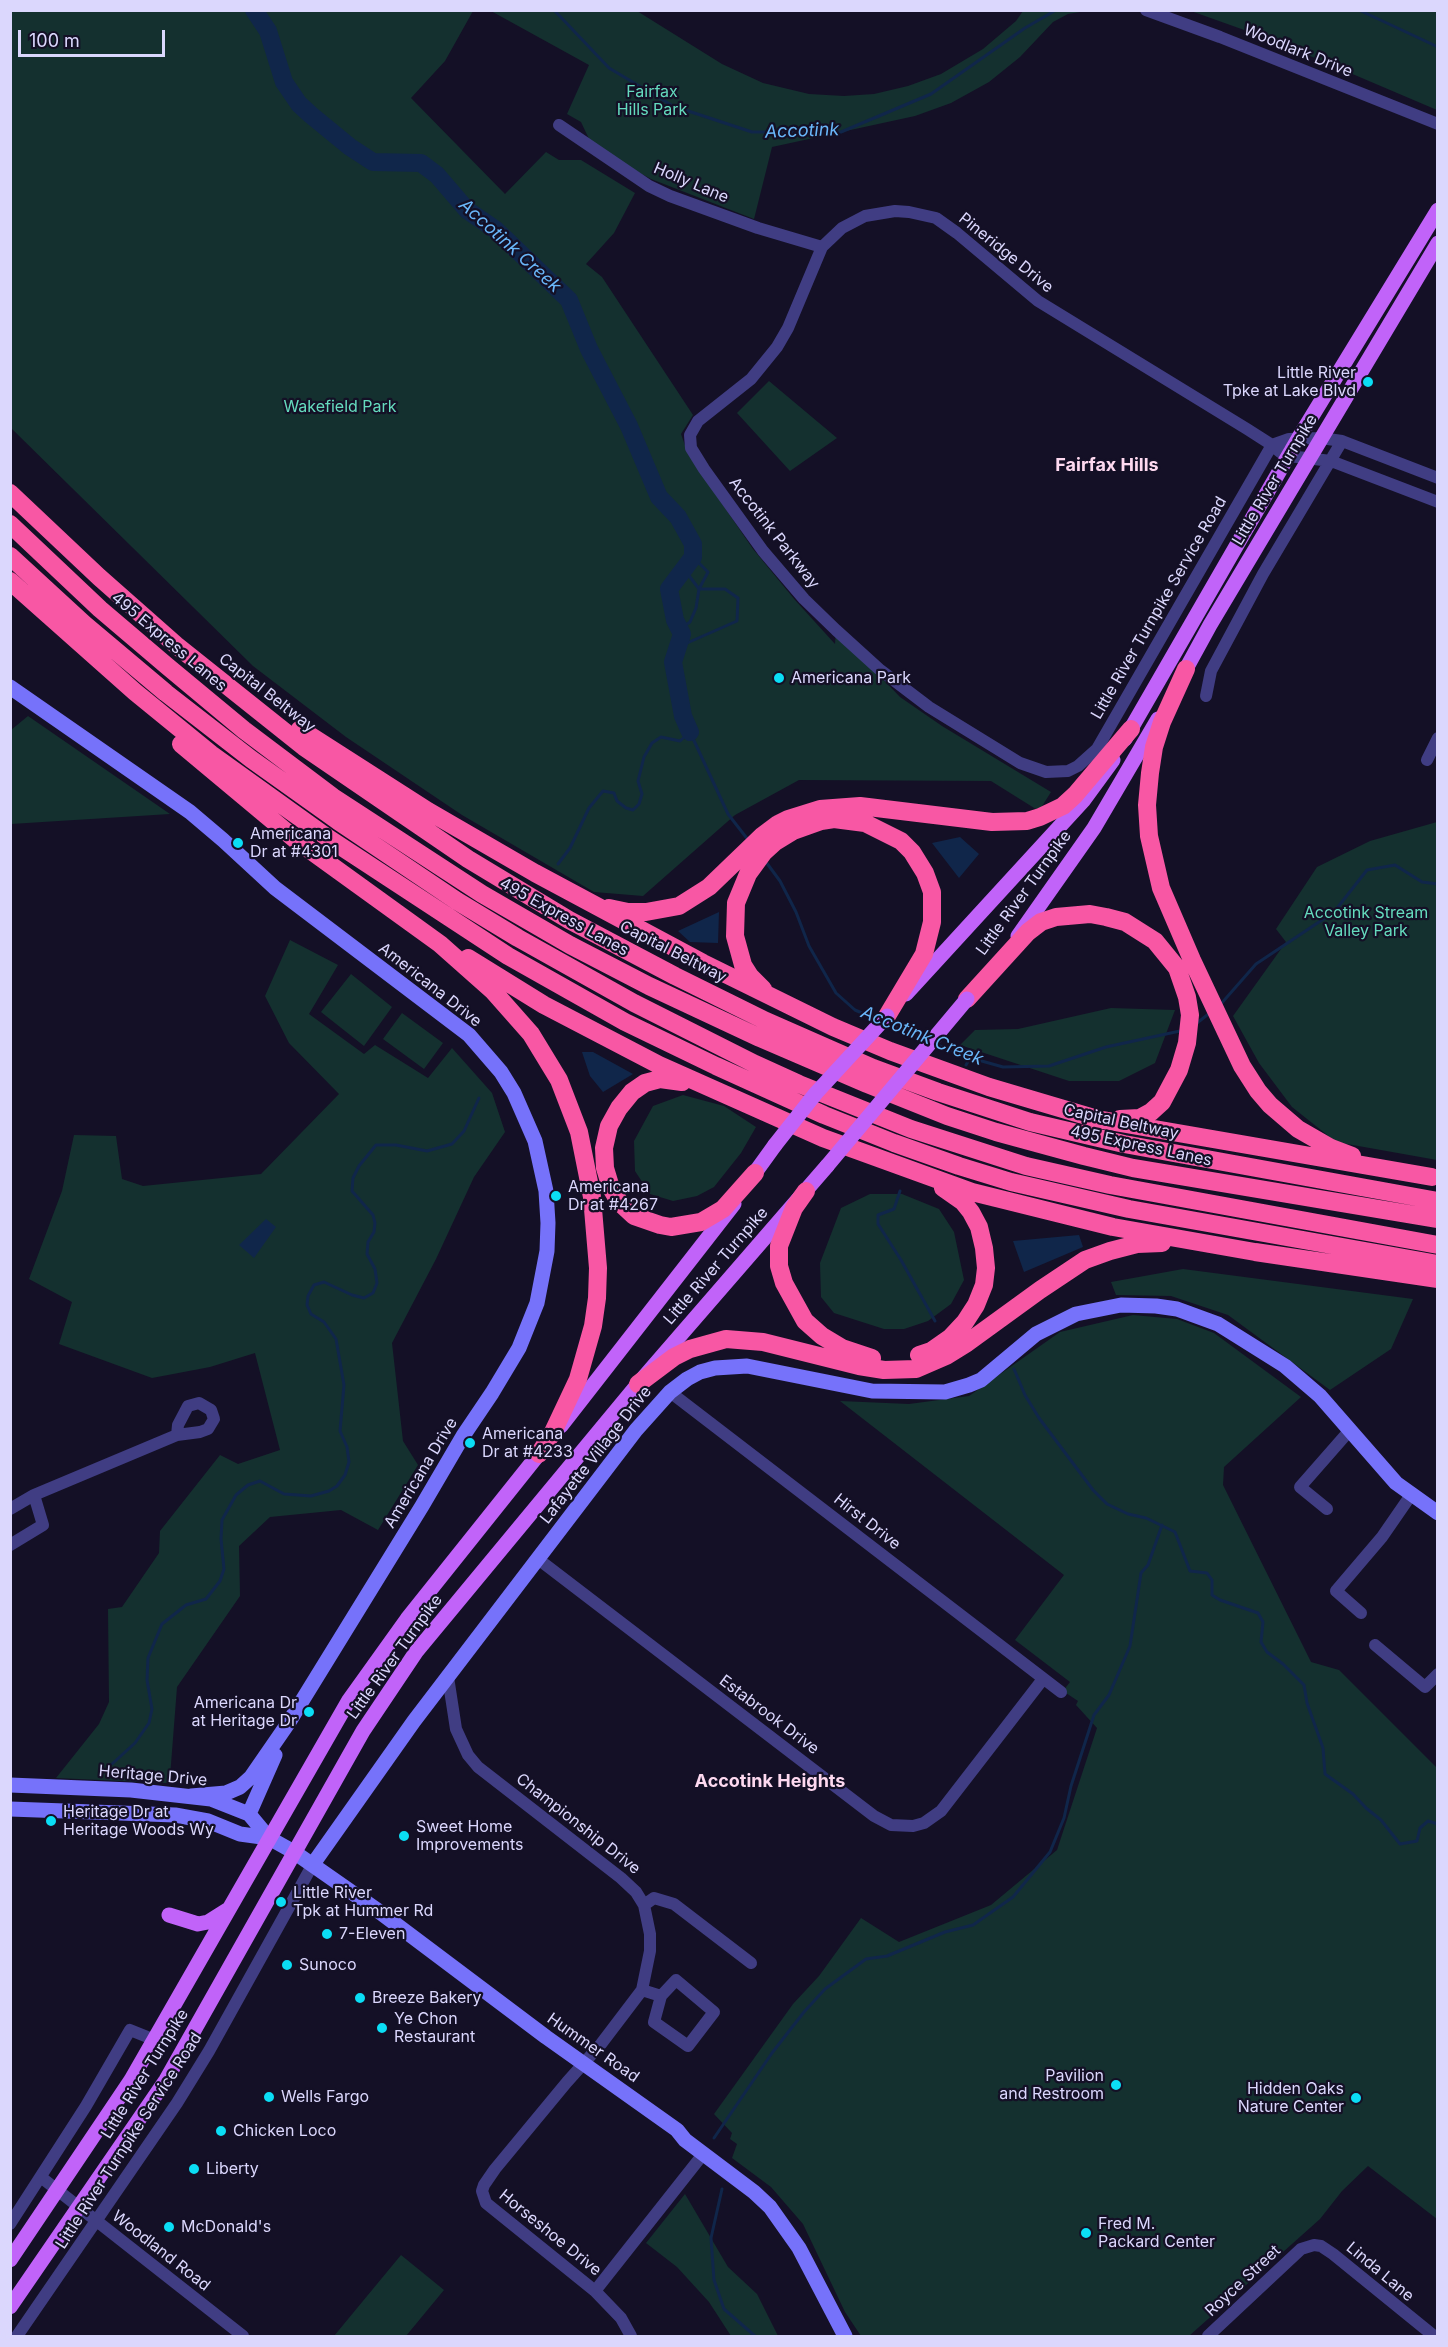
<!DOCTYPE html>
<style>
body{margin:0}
#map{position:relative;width:1448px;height:2347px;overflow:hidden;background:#141026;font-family:Inter,sans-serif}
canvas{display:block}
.frame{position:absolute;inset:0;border:12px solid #dbd7fd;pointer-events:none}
.scale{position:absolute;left:18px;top:30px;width:147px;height:27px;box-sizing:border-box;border:3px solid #dbd7fd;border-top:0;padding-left:8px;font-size:18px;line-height:21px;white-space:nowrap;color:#dbd7fd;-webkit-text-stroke:4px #141026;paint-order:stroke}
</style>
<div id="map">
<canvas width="1448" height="2347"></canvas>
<div class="frame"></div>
<div class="scale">100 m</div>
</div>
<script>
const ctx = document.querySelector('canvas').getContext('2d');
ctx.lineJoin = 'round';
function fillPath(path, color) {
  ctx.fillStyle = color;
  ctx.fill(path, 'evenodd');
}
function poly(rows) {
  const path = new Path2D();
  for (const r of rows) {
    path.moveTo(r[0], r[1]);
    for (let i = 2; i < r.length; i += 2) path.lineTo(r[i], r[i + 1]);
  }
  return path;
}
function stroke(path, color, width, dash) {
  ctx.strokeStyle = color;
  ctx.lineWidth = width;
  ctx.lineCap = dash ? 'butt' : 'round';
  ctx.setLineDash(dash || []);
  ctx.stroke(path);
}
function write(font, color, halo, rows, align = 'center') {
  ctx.font = font + ' Inter,sans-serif';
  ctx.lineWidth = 4.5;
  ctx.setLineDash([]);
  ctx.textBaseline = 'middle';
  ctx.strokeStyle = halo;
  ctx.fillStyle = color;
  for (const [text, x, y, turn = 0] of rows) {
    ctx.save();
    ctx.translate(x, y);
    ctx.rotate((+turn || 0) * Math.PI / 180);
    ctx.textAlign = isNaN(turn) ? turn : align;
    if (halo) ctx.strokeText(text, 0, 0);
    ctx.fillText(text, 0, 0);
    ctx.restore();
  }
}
fillPath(poly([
 [10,11,473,11,445,61,411,98,505,194,546,152,559,160,581,160,635,193,614,233,586,264,602,277,693,415,681,434,688,454,753,549,795,600,835,644,836,630,900,697,942,726,1051,792,1039,811,991,781,799,780,735,815,643,896,594,892,462,815,346,737,253,666,11,428],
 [491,11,637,11,722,64,763,83,809,94,844,96,874,94,908,86,941,74,983,49,1016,21,1023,11,1086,11,1068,14,1053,22,1020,57,989,82,951,103,915,116,772,147,754,219,651,179,618,161,590,141,581,122,567,114,589,65],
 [1191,11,1437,11,1437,110,1275,41],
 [769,381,837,438,790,471,737,413],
 [28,716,170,814,11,824,11,730],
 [1437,822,1437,1160,1336,1142,1292,1107,1259,1063,1233,1016,1286,942,1276,929,1317,867,1370,841],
 [290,940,338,965,309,1014,364,1054,375,1045,428,1078,452,1048,492,1093,505,1132,474,1177,436,1259,392,1343,403,1441,418,1465,378,1530,341,1510,270,1517,239,1546,240,1596,177,1687,170,1777,167,1777,167,1783,56,1778,99,1724,109,1702,108,1609,122,1607,159,1553,160,1531,220,1455,238,1464,280,1450,255,1353,210,1367,152,1378,59,1344,72,1302,29,1279,62,1191,74,1135,116,1136,122,1179,143,1186,261,1174,339,1094,289,1043,265,996],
 [351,974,392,1007,364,1046,321,1012],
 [1111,1008,1175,1010,1155,1063,1119,1081,1069,1081,960,1045,975,1030,1018,1029],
 [402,1013,443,1043,424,1069,383,1039],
 [683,1095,724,1106,756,1127,741,1153,714,1187,697,1196,673,1201,650,1194,635,1171,634,1141,653,1106],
 [870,1194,902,1194,939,1209,954,1232,964,1280,951,1304,928,1321,904,1329,884,1329,834,1313,821,1297,820,1263,841,1208],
 [1183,1269,1413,1299,1391,1349,1330,1390,1228,1315,1171,1296,1116,1295,1111,1282],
 [1133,1315,1177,1319,1214,1333,1301,1397,1224,1467,1223,1485,1311,1662,1339,1670,1437,1768,1437,2219,1368,2166,1342,2191,1320,2219,1189,2336,861,2336,845,2312,803,2224,771,2187,732,2158,737,2144,730,2139,732,2133,714,2114,793,2004,819,1976,861,1918,899,1942,991,1905,1057,1850,1097,1728,1076,1705,1078,1701,1063,1691,1070,1682,1015,1640,1064,1575,840,1401,909,1404,969,1396,1060,1332],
 [685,2194,728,2267,757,2294,778,2336,731,2336,709,2302,677,2267,646,2243],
 [401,2255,444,2290,406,2336,334,2336]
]), '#14302f');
fillPath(poly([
 [960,837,979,854,959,878,932,843],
 [719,912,718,943,690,942,678,931],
 [582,1052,593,1052,633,1074,603,1092,590,1076],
 [266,1219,276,1227,254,1258,239,1245],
 [1079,1235,1083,1247,1024,1272,1013,1241]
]), '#10264a');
stroke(poly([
 [554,10,609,68,673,106,752,132,841,132,931,94,1025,28,1056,10],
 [1359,10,1438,47],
 [680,629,690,622,696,608,699,589,708,572,693,557],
 [678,647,737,621,738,598,725,589,699,589,684,569],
 [766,862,780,881,796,912,809,946,836,993,855,1010,876,1019],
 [558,864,570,848,589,808,603,791,614,793,617,801,626,808,633,810,639,804,642,794,638,781,644,757,652,743,661,737,680,741,690,732,728,814,749,841],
 [1220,1005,1256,964,1334,912,1367,870,1395,865,1422,882,1438,884],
 [1197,1023,1211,1012],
 [888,1024,926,1040],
 [935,1044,964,1056,1003,1067,1049,1066,1106,1047,1180,1031],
 [966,1065,970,1058],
 [900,1191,894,1209,878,1215,878,1224,901,1260,935,1321],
 [1014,1369,1025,1395,1039,1418,1093,1490,1107,1504,1128,1514,1146,1518,1175,1532,1190,1571,1207,1573,1212,1580,1212,1595,1220,1600,1258,1613,1263,1622,1261,1642,1267,1652,1283,1664,1304,1685,1307,1703,1323,1748,1325,1774,1353,1794,1366,1808,1381,1820,1400,1844,1417,1841,1420,1828,1428,1821,1438,1824],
 [112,1764,135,1743,149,1723,152,1709,147,1680,148,1658,162,1624,186,1605,206,1599,220,1581,224,1569,221,1539,222,1520,236,1495,248,1485,260,1481,284,1494,311,1496,329,1491,337,1486,345,1475,349,1462,347,1447,340,1431,344,1385,336,1339,324,1322,311,1314,307,1305,308,1296,314,1285,324,1282,352,1295,364,1298,373,1293,377,1283,375,1269,367,1254,368,1242,374,1232,375,1223,373,1215,352,1191,353,1178,359,1166,376,1145,396,1145,427,1151,452,1144,464,1131,479,1098],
 [714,2138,772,2053,804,2012,825,1989,866,1959,887,1956,945,1932,973,1925,1013,1897,1050,1852,1064,1818,1071,1786,1094,1715,1109,1695,1130,1646,1141,1573,1148,1565,1162,1525],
 [722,2189,711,2238,714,2280,724,2309,755,2336]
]), '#10264a', 3);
stroke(poly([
 [254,10,268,31,284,82,299,104,311,115,350,147,373,162,421,163,437,175,467,210,496,230,569,300,589,349,629,426,659,497,678,517,693,544,693,557,669,589,675,620,682,634,673,662,683,716,690,732]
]), '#10264a', 18);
stroke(poly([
 [1146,10,1220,37,1438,124],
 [559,125,649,186,670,196,758,228,822,247],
 [1272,445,1097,749,1078,766,1068,771,1046,772,1020,763,929,707,879,669,836,630,804,599,763,551,704,469,691,448,690,435,698,421,751,379,777,347,788,328,822,247,842,228,865,216,895,211,909,212,936,218,957,233,1038,301,1247,429,1272,445,1280,452,1289,456,1331,461,1438,502],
 [1272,445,1289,439,1321,438,1342,441,1438,478],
 [1206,696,1211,671,1263,574,1342,441],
 [1427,760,1438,738],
 [670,1392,1061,1692],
 [10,1509,34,1495],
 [1327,1509,1300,1487,1350,1430],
 [10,1545,43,1525,34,1495,177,1435,200,1432,208,1429,214,1419,211,1410,199,1403,188,1406,178,1425,177,1435],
 [538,1559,874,1816,891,1825,913,1826,924,1823,941,1811,1043,1679],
 [1361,1613,1336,1591,1382,1537,1411,1495],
 [1375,1645,1425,1687,1438,1674],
 [448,1677,456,1729,468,1755,478,1767,621,1878,636,1892,644,1905,650,1934,650,1951,642,1990,601,2044,567,2082,495,2169,484,2185,482,2191,486,2203,595,2291,621,2318,631,2336],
 [644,1905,654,1898,674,1904,751,1963],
 [642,1990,661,1996,676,1980,714,2012,688,2046,654,2022,661,1996],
 [42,2178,243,2336],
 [10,2224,86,2106,130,2030,155,2040],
 [595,2291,704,2153],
 [17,2336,177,2103,209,2051,313,1864],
 [1208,2336,1301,2249,1314,2245,1321,2246,1333,2254,1434,2336]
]), '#403d83', 12);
stroke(poly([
 [10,687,190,812,223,840,275,888,469,1035,501,1072,514,1093,535,1141,546,1191,548,1223,547,1251,537,1303,519,1348,492,1393,463,1436,422,1506,289,1722,251,1777,240,1787,226,1793,191,1796],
 [10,1785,131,1790,211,1799,249,1814,269,1838],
 [10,1809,175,1815,208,1821,240,1834,269,1838,294,1852,377,1910,546,2037,677,2130,685,2140,754,2192,770,2207,799,2248,845,2336],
 [249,1814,275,1755],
 [313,1864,414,1721,636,1430,670,1392,687,1379,700,1372,715,1368,747,1366,872,1391,945,1392,969,1385,981,1380,1036,1334,1076,1314,1121,1305,1156,1306,1177,1309,1218,1324,1285,1366,1320,1396,1396,1483,1438,1513]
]), '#7672fa', 15);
stroke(poly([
 [1181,678,1210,625,1438,243],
 [1125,739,1298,439,1438,210],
 [1018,936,1094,828,1158,719],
 [906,994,1083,801,1113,760],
 [749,1181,775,1145],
 [561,1426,734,1204],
 [169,1915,198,1924,208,1922,227,1910],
 [10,2260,131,2080,349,1700,407,1619,546,1445],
 [10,2307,166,2080,363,1731,416,1652,638,1384,827,1166]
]), '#c163f9', 15);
stroke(poly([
 [10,493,99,577,176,645,304,747,468,859,569,920,675,976,766,1021,873,1068,938,1092,1030,1122,1124,1144,1438,1201],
 [10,524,100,609,167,666,244,730,333,797,482,894,570,945,649,986,760,1038,867,1084,947,1116,996,1132,1084,1156,1133,1168,1438,1219],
 [10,556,84,624,166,693,251,759,338,821,457,901,518,938,634,1003,755,1064,799,1084,911,1129,1026,1166,1110,1185,1438,1245],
 [10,581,135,692,211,754,328,838,508,956,625,1022,716,1066,824,1115,894,1143,959,1166,1011,1182,1129,1209,1438,1264],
 [1186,669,1162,722,1154,747,1150,773,1147,805,1149,836,1161,888,1192,960,1242,1066,1258,1091,1270,1105,1298,1129,1331,1148,1352,1156],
 [300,729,428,811,535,873,703,963,833,1027,890,1051,989,1087,1097,1119,1432,1177],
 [181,744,296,840,440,944,493,991,531,1034,559,1080,579,1132,592,1197,598,1268,597,1298,593,1326,578,1379,553,1432,539,1454],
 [609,908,628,912,646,912,679,906,709,887,762,836,778,824,788,819,820,809,860,806,992,822,1027,821,1040,817,1063,806,1075,795,1131,729],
 [468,958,544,1005,659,1065,823,1138,972,1192,1113,1227,1255,1252,1438,1279],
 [763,989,750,976,743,965,735,936,736,903,748,874,764,852,775,842,793,831,821,821,834,819,865,823,901,841,912,852,925,873,932,892,932,922,924,954,887,1016],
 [967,999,1028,932,1041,922,1056,917,1090,914,1106,917,1125,922,1155,941,1177,968,1187,997,1190,1015,1187,1043,1179,1070,1162,1102,1151,1112,1140,1118,1120,1119],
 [682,1082,660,1079,645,1083,632,1092,619,1108,609,1126,604,1148,605,1168,611,1188,620,1203,634,1216,660,1225,671,1227,701,1222,723,1209,755,1173],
 [806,1191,794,1208,779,1246,779,1266,784,1283,805,1321,822,1336,842,1348,872,1358],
 [919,1355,931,1351,951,1337,965,1322,976,1305,984,1285,986,1268,984,1248,979,1227,971,1212,963,1202,943,1188],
 [638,1384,674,1357,690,1349,726,1339,763,1342,859,1366,884,1370,916,1369,946,1356,967,1343,1040,1290,1085,1260,1110,1251,1137,1244,1162,1243]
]), '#f857a4', 18);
stroke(poly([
 [775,1145,816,1093,887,1016],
 [827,1166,967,999]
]), '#c163f9', 15);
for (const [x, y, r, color] of [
 [1368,382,6,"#0bdef5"],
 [779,678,6,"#0bdef5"],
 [238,843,6,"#0bdef5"],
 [556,1196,6,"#0bdef5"],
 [470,1443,6,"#0bdef5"],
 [309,1712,6,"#0bdef5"],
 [51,1821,6,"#0bdef5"],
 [404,1836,6,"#0bdef5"],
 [281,1902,6,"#0bdef5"],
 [327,1934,6,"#0bdef5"],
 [287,1965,6,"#0bdef5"],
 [360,1998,6,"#0bdef5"],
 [382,2028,6,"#0bdef5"],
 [1116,2085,6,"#0bdef5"],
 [269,2097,6,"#0bdef5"],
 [1356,2098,6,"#0bdef5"],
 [221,2131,6,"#0bdef5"],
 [194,2169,6,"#0bdef5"],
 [169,2227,6,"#0bdef5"],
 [1086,2233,6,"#0bdef5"]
]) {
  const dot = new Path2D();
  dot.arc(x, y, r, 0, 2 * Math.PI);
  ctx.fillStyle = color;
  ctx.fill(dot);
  stroke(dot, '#141026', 2);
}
write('16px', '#dbd7fd', '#141026', [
 ["Woodlark Drive",1298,51,22],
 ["Holly Lane",691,183,23],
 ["Pineridge Drive",1006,253,39],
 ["Little River Turnpike",1275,480,-59],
 ["Accotink Parkway",774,533,52],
 ["Little River Turnpike Service Road",1159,608,-60],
 ["495 Express Lanes",169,642,40],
 ["Capital Beltway",267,693,38],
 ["Little River Turnpike",1024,893,-54],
 ["495 Express Lanes",564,917,29],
 ["Capital Beltway",673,952,27],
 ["Americana Drive",430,985,38],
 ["Capital Beltway",1121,1122,12],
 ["495 Express Lanes",1141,1146,12],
 ["Little River Turnpike",716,1266,-49],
 ["Lafayette Village Drive",596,1455,-52],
 ["Americana Drive",421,1473,-59],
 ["Hirst Drive",867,1522,38],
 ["Little River Turnpike",395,1657,-54],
 ["Estabrook Drive",769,1715,37],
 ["Heritage Drive",153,1776,5],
 ["Championship Drive",578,1824,38],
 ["Hummer Road",593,2048,35],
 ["Little River Turnpike",145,2074,-58],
 ["Little River Turnpike Service Road",129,2141,-57],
 ["Horseshoe Drive",550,2233,39],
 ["Woodland Road",161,2251,38],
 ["Linda Lane",1380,2272,40],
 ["Royce Street",1243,2281,-43]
]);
write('16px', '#65dbbe', '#141026', [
 ["Fairfax",652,92],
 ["Hills Park",652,110],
 ["Wakefield Park",340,407],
 ["Accotink Stream",1366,913],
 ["Valley Park",1366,931]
]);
write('16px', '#dbd7fd', '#141026', [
 ["Little River",1356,373,"right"],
 ["Tpke at Lake Blvd",1356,391,"right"],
 ["Americana Park",791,678],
 ["Americana",250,834],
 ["Dr at #4301",250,852],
 ["Americana",568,1187],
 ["Dr at #4267",568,1205],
 ["Americana",482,1434],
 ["Dr at #4233",482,1452],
 ["Americana Dr",297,1703,"right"],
 ["at Heritage Dr",297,1721,"right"],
 ["Heritage Dr at",63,1812],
 ["Heritage Woods Wy",63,1830],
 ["Sweet Home",416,1827],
 ["Improvements",416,1845],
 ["Little River",293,1893],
 ["Tpk at Hummer Rd",293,1911],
 ["7-Eleven",339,1934],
 ["Sunoco",299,1965],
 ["Breeze Bakery",372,1998],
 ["Ye Chon",394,2019],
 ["Restaurant",394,2037],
 ["Pavilion",1104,2076,"right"],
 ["and Restroom",1104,2094,"right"],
 ["Hidden Oaks",1344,2089,"right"],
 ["Nature Center",1344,2107,"right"],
 ["Wells Fargo",281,2097],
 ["Chicken Loco",233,2131],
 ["Liberty",206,2169],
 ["Fred M.",1098,2224],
 ["Packard Center",1098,2242],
 ["McDonald's",181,2227]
], 'left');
write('italic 18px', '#69b6f9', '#141026', [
 ["Accotink",802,131,-2],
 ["Accotink Creek",510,246,42],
 ["Accotink Creek",922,1036,22]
]);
write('bold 18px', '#fed9f0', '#141026', [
 ["Fairfax Hills",1107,466],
 ["Accotink Heights",770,1782]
]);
</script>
